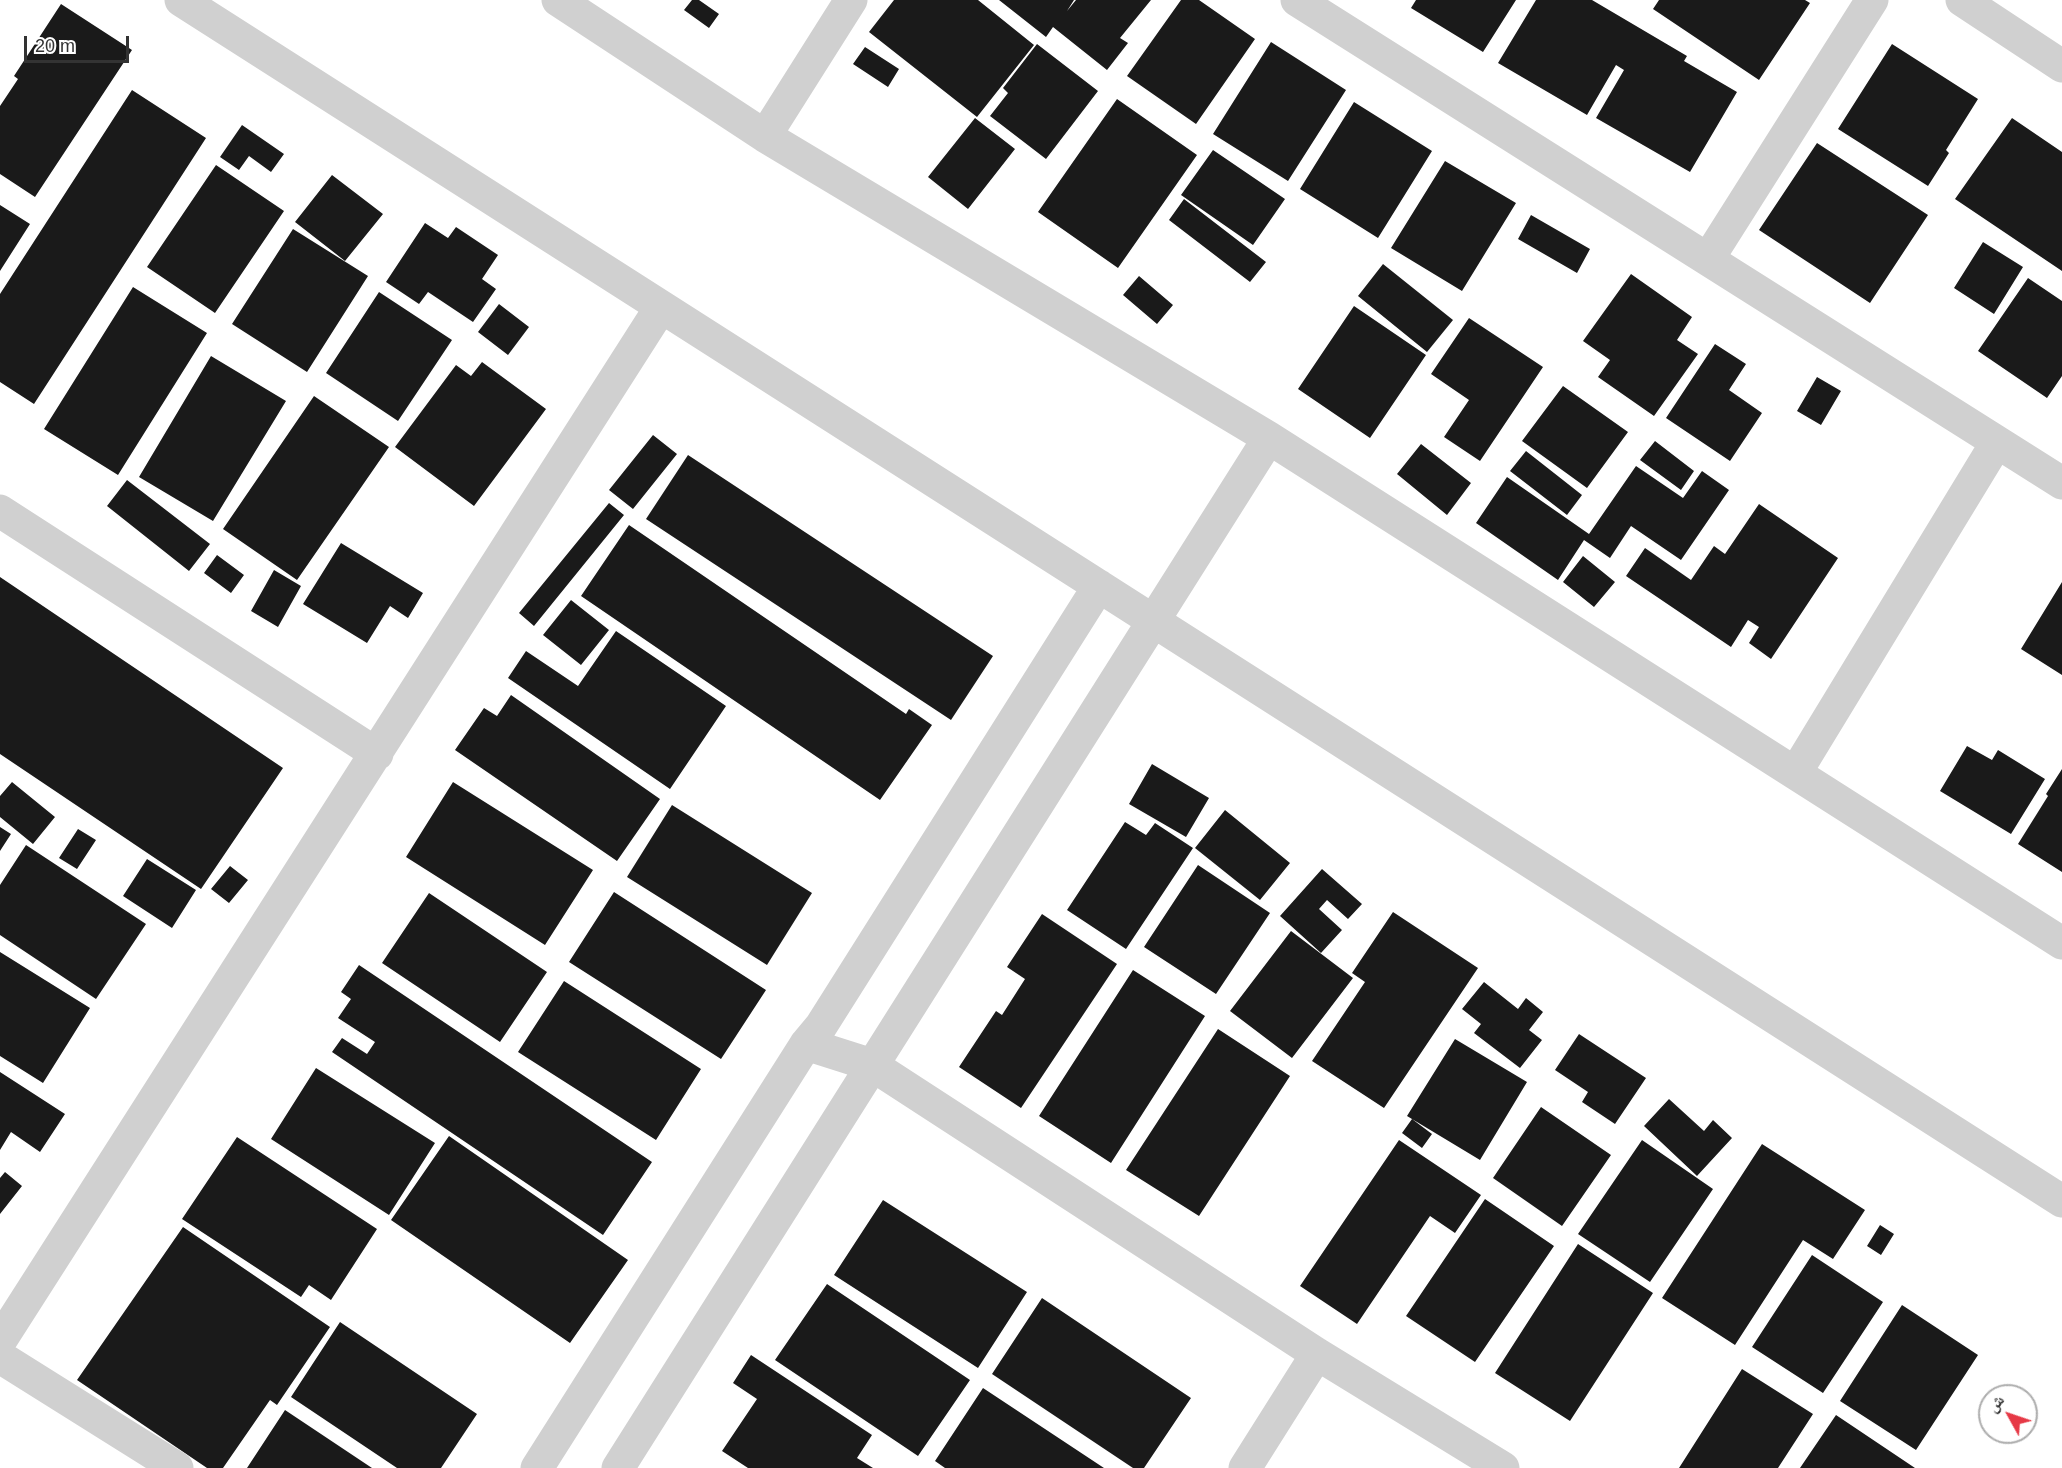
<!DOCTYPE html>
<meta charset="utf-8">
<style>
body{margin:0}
#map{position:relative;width:2062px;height:1468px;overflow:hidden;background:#fff;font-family:Helvetica,"Noto Naskh Arabic",sans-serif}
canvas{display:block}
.north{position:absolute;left:1978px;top:1384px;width:60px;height:60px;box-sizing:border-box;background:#fff;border:2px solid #adadad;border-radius:50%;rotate:310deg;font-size:16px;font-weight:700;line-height:24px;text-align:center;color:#333}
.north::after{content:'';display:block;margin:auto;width:21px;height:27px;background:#e63946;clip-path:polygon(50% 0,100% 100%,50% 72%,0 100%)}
.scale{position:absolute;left:24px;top:36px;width:105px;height:27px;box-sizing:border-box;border:3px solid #333;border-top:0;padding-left:8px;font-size:18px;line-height:21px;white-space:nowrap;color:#333;-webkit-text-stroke:4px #fff;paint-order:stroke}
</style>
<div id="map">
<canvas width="2062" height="1468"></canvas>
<div class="north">ش</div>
<div class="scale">20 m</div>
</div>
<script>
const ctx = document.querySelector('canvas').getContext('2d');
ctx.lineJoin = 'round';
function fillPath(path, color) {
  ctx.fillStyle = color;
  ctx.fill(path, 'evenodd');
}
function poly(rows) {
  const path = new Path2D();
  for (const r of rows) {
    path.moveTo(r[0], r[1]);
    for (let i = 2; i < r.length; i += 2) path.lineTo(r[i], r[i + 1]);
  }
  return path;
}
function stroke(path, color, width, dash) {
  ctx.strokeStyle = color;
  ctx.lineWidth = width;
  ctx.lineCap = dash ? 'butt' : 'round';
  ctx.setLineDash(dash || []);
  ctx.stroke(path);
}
fillPath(poly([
 [692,0,699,0,719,14,709,28,684,10],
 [894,0,978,0,1034,45,977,117,869,32],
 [999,0,1074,0,1067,11,1076,0,1151,0,1120,38,1128,43,1107,70,1053,27,1046,37],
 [1181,0,1199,0,1255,39,1196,124,1127,76],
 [1416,0,1516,0,1483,52,1411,8],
 [1536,0,1592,0,1687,56,1684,61,1737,92,1690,172,1596,118,1624,70,1616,65,1587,115,1498,63],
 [1659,0,1805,0,1810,3,1759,80,1653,9],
 [61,4,132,50,35,197,0,174,0,106,18,79,14,76],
 [1271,42,1346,90,1288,181,1213,134],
 [1037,44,1098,91,1046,159,990,116,1008,93,1003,88],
 [1892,44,1978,99,1946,150,1949,153,1928,186,1838,129],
 [865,47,899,69,888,87,853,64],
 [132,90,206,138,34,404,0,382,0,294],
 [1117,99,1197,155,1118,268,1038,212],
 [1354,102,1432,151,1378,238,1300,189],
 [975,118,1015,149,968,209,928,177],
 [2012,118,2062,152,2062,271,1955,199],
 [242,125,284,154,271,172,249,156,239,170,220,157],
 [1817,143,1928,215,1870,303,1759,230],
 [1213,150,1285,199,1253,245,1181,195],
 [1445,161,1516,203,1462,291,1391,248],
 [216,165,284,211,215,313,147,267],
 [332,175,383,214,345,261,295,222],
 [1184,199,1266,262,1250,282,1169,220],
 [0,205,30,224,0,271],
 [1531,215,1590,249,1577,273,1518,239],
 [425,223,448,238,456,227,498,255,482,279,496,289,473,322,428,292,419,304,386,282],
 [293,229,368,276,307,372,232,324],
 [1983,242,2023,267,1994,314,1954,288],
 [1383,264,1453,320,1427,352,1358,296],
 [1631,274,1692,317,1677,340,1698,354,1654,416,1598,377,1610,360,1583,341],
 [1139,276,1173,305,1157,324,1123,295],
 [2028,278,2062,301,2062,376,2047,398,1978,351],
 [133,287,207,333,118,475,44,429],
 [379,292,452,340,398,421,326,373],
 [499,304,529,327,508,355,478,332],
 [1354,306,1426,355,1370,438,1298,389],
 [1469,318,1543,367,1480,461,1444,437,1469,400,1431,374],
 [1715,344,1746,364,1729,390,1762,413,1730,461,1666,418],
 [211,356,286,401,213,521,139,477],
 [482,362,546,409,474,506,395,447,456,365,471,376],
 [1817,377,1841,391,1821,425,1797,411],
 [1563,386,1628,432,1587,488,1522,441],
 [314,396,389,447,297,580,223,529],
 [653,435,677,454,633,509,609,490],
 [1655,441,1694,471,1681,490,1640,460],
 [1421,444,1471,483,1447,515,1397,474],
 [1526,451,1582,495,1567,515,1510,471],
 [688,455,993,656,951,720,646,519],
 [1636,466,1683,498,1702,471,1729,490,1681,560,1631,526,1610,558,1584,540,1558,580,1476,523,1507,477,1589,534],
 [127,480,210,544,189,571,107,506],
 [609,503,624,515,534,626,519,613],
 [1759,504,1838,558,1771,659,1749,643,1759,627,1748,620,1731,647,1626,576,1645,548,1691,580,1714,546,1725,554],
 [629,525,906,714,909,709,932,725,880,800,581,596],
 [341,543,423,593,408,618,390,606,367,643,303,604],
 [217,555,244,575,231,593,204,573],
 [1583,556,1615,582,1594,607,1563,582],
 [274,570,301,586,278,627,251,611],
 [0,577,283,768,201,889,0,754],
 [2062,582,2062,675,2021,649],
 [571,600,609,630,581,665,543,635],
 [616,631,726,706,670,789,508,678,526,651,578,686],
 [511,695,660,799,617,861,455,750,484,708,497,716],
 [1967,746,1992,760,1998,750,2045,779,2011,834,1940,791],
 [1152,764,1209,798,1186,837,1129,804],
 [2062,769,2062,872,2018,844,2048,796,2046,794],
 [12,782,55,817,33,844,0,817,0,796],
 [453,782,593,870,545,945,406,857],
 [672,805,812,893,767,965,627,877],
 [1225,810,1290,863,1260,900,1195,848],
 [1125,822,1146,835,1155,823,1193,848,1126,949,1067,910],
 [0,827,11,834,0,851],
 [78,829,96,840,77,869,59,858],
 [26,845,146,924,96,999,0,935,0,885],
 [147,859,196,890,172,928,123,896],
 [1198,865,1270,913,1216,994,1144,947],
 [230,866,248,880,229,903,211,889],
 [1322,869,1362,904,1348,919,1327,900,1319,909,1342,930,1321,953,1280,916],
 [614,892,766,990,721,1059,569,962],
 [429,893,547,972,500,1042,382,963],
 [1393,912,1478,968,1384,1108,1312,1061,1365,982,1352,973],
 [1042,914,1117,964,1021,1108,959,1067,996,1011,1002,1015,1025,979,1007,967],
 [1291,931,1353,978,1292,1058,1230,1011],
 [0,952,90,1008,43,1083,0,1056],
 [359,965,652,1162,603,1235,332,1052,342,1038,367,1054,375,1042,338,1018,351,999,341,992],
 [1133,970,1205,1016,1111,1163,1039,1116],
 [564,981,701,1069,656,1140,518,1052],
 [1484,982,1518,1009,1526,998,1543,1012,1529,1030,1542,1040,1520,1068,1474,1033,1481,1024,1462,1009],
 [1218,1029,1290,1076,1199,1216,1126,1170],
 [1579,1034,1646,1078,1615,1124,1582,1102,1588,1092,1555,1070],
 [1455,1039,1527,1082,1480,1160,1407,1116],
 [316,1068,435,1143,389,1215,271,1139],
 [0,1072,65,1114,40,1152,11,1132,0,1150],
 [1669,1099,1704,1131,1713,1120,1732,1138,1697,1176,1644,1126],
 [1541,1107,1611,1155,1562,1226,1493,1178],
 [1412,1119,1432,1134,1422,1148,1402,1133],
 [449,1136,628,1260,570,1343,391,1220],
 [237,1137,377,1229,331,1300,309,1285,301,1297,182,1219],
 [1399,1140,1481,1195,1455,1233,1430,1216,1357,1324,1300,1286],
 [1642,1140,1713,1189,1650,1282,1578,1234],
 [1762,1144,1865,1210,1833,1259,1803,1240,1735,1345,1662,1298],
 [5,1172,22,1186,0,1214,0,1178],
 [1485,1199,1554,1246,1475,1362,1406,1316],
 [883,1200,1027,1292,978,1368,834,1275],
 [1880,1225,1894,1234,1881,1255,1867,1246],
 [183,1227,330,1327,277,1405,270,1400,223,1468,207,1468,77,1380],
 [1578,1244,1653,1293,1570,1421,1495,1373],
 [1812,1255,1883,1302,1823,1393,1752,1347],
 [827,1284,970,1380,918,1456,775,1360],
 [1042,1298,1191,1398,1144,1468,1133,1468,992,1374],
 [1902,1305,1978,1355,1916,1450,1840,1401],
 [340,1322,477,1414,441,1468,397,1468,291,1397],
 [751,1355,872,1435,857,1458,873,1468,748,1468,722,1451,757,1399,733,1383],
 [1742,1369,1813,1414,1778,1468,1679,1468],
 [983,1388,1104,1468,945,1468,935,1461],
 [285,1410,372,1468,247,1468],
 [1836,1415,1915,1468,1800,1468]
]), '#1a1a1a');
stroke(poly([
 [181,0,2062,1201],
 [558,0,765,136,1269,438,2062,943],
 [1297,0,2062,483],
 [1962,0,2062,66],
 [765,136,851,0],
 [1708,259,1872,0],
 [0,511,377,754],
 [1796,772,1997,442],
 [806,1044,872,1065,1317,1354,1503,1468],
 [0,1341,661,307],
 [0,1357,177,1468],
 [537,1468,806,1044,821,1026,1099,586],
 [618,1468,1269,438],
 [1245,1468,1317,1354]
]), '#d0d0d0', 33);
</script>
